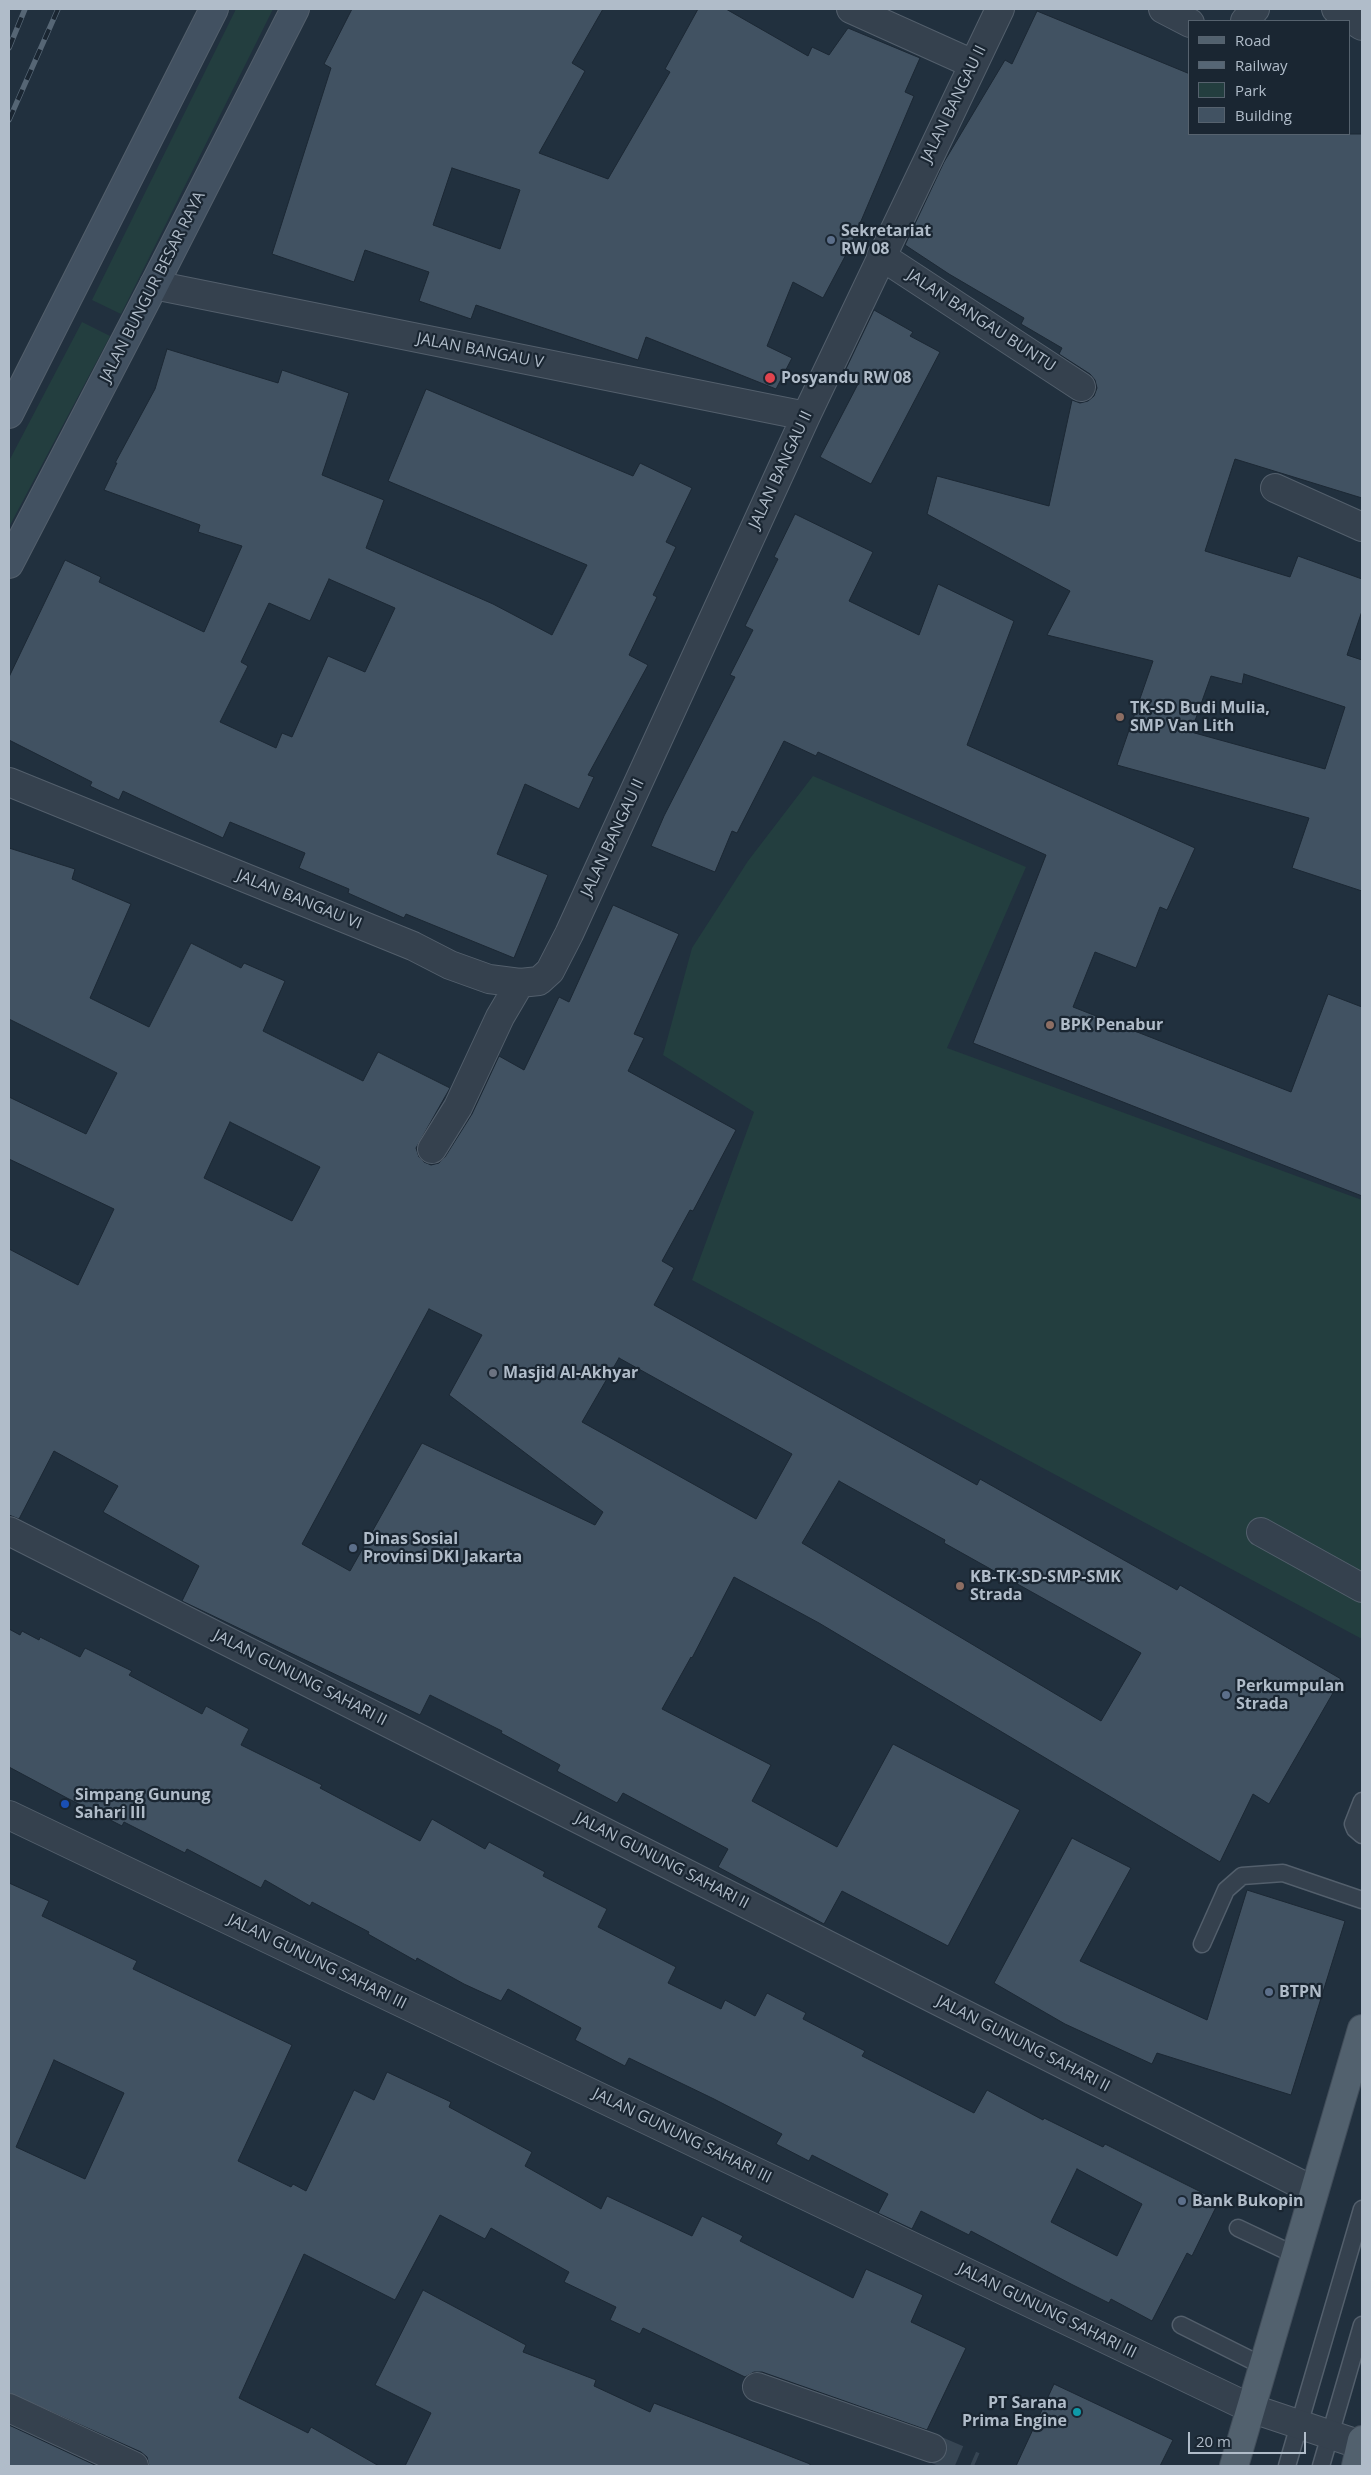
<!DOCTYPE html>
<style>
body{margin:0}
#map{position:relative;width:1371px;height:2475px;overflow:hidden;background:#21303e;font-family:"Open Sans",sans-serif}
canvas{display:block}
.frame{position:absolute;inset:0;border:10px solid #b0bcc9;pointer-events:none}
.legend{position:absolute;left:1188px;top:20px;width:162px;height:115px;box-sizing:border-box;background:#1a2632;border:1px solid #56626e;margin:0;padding:6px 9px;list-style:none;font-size:15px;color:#b0bcc9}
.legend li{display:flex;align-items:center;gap:10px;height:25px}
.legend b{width:25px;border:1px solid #56626e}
.scale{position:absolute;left:1188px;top:2432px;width:118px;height:22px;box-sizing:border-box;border:2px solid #b0bcc9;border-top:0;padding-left:6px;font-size:15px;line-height:18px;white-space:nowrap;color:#b0bcc9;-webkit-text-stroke:4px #1a2632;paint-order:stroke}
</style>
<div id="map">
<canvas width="1371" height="2475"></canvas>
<div class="frame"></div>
<ul class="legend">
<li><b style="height:6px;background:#52616e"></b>Road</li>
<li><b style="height:6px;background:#566675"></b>Railway</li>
<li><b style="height:14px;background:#233e3f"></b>Park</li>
<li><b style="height:14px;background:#415262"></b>Building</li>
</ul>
<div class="scale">20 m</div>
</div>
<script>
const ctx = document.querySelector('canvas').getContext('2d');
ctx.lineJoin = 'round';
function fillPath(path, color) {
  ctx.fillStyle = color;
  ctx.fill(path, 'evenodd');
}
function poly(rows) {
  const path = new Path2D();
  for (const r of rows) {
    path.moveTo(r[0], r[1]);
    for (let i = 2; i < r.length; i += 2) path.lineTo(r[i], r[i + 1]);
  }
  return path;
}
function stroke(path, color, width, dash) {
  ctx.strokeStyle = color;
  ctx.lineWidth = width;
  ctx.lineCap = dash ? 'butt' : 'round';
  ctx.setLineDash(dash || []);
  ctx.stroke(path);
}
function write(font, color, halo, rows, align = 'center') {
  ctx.font = font + ' "Open Sans",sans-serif';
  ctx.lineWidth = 4.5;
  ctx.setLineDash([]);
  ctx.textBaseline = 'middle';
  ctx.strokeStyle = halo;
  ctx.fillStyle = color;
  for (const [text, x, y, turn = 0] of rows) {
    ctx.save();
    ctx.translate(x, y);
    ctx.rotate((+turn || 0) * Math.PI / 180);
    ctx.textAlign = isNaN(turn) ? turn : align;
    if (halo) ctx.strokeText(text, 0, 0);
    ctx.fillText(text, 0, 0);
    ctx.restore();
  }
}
fillPath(poly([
 [236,9,273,9,121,314,92,300],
 [82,322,110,336,9,527,9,461],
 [813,776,1026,867,947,1048,1362,1200,1362,1639,692,1280,754,1112,663,1055,692,948,748,861]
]), '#233e3f');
const building = poly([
 [352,9,603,9,572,63,585,71,539,153,608,179,670,72,665,69,698,9,726,9,808,56,812,47,829,55,848,28,920,58,905,92,914,96,850,247,823,298,793,282,767,346,792,358,776,389,646,337,638,360,476,305,471,319,419,301,429,272,365,250,354,282,272,254,331,68,324,64,352,9],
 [452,168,520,190,500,249,433,225,452,168],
 [1037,11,1190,74,1190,134,1362,134,1362,498,1235,459,1205,551,1290,577,1298,556,1362,579,1362,611,1347,655,1362,660,1362,891,1292,868,1309,818,1117,765,1153,661,1047,635,1070,591,927,514,937,476,1049,506,1072,400,1080,403,1088,401,1094,396,1097,388,1095,380,1090,374,1059,354,1062,348,1021,324,1024,318,949,274,905,245,944,162,1005,60,1012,64,1037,11],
 [1244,674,1345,707,1325,769,1191,732,1211,676,1242,684,1244,674],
 [874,310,913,332,910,336,940,352,871,484,820,457,858,384,843,375,874,310],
 [167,349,278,383,282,370,349,393,322,475,384,500,366,548,493,604,552,635,587,565,388,481,426,389,633,476,640,463,692,488,666,542,676,547,653,595,657,597,629,655,648,665,588,775,594,777,579,809,525,784,497,854,548,875,514,958,406,914,404,918,348,893,349,889,299,868,305,853,230,822,223,838,123,791,119,800,90,786,92,782,9,740,9,677,65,560,101,577,99,582,204,632,242,546,198,532,200,525,104,490,117,463,115,463,155,389,167,349],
 [329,579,395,608,365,672,328,656,292,737,282,733,276,748,220,722,248,666,241,662,269,603,310,621,329,579],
 [795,514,873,552,849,601,919,635,938,584,1014,621,967,745,1195,848,1167,910,1160,907,1136,968,1095,952,1073,1007,1291,1092,1328,994,1362,1007,1362,1196,973,1043,1046,855,818,752,816,756,784,741,737,833,732,831,715,872,651,846,664,816,735,677,730,675,753,630,745,626,778,559,774,557,795,514],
 [9,848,75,869,72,879,131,904,90,998,149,1027,191,943,241,968,244,963,285,981,263,1031,363,1081,378,1052,450,1088,416,1148,419,1157,424,1162,431,1165,439,1163,445,1157,472,1114,499,1056,524,1070,559,997,569,1002,613,905,679,934,634,1034,644,1038,628,1071,736,1130,693,1211,690,1210,662,1261,674,1268,654,1305,977,1485,980,1479,1177,1590,1180,1585,1341,1679,1269,1804,1253,1794,1220,1862,819,1623,734,1577,692,1658,691,1657,662,1709,771,1765,752,1801,837,1847,893,1744,1020,1810,948,1946,842,1891,824,1924,718,1867,728,1849,623,1793,617,1803,557,1771,560,1765,501,1733,502,1731,430,1695,420,1715,182,1601,199,1566,103,1512,118,1486,54,1451,19,1519,9,1515,9,1249,78,1285,114,1209,9,1159,9,1097,86,1134,117,1073,9,1019,9,848],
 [230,1122,320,1167,292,1221,204,1178,230,1122],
 [429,1309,482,1335,449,1395,603,1512,595,1525,422,1443,350,1571,302,1544,429,1309],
 [619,1358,792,1454,756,1519,582,1422,619,1358],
 [839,1481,945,1540,944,1543,1141,1653,1101,1721,802,1543,839,1481],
 [9,1629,20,1635,22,1631,39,1640,40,1637,80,1657,85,1648,132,1671,129,1675,202,1714,206,1706,249,1729,241,1745,322,1785,320,1788,420,1841,432,1819,485,1849,489,1842,545,1872,543,1876,607,1909,598,1927,676,1967,668,1983,721,2009,725,2000,755,2016,767,1993,806,2013,803,2019,865,2051,862,2056,974,2113,987,2090,1043,2120,1044,2118,1103,2147,1105,2144,1219,2201,1192,2256,1187,2253,1152,2321,1111,2299,1109,2303,1071,2284,971,2231,969,2235,921,2211,912,2229,878,2213,888,2194,812,2155,809,2161,776,2144,782,2134,714,2099,629,2058,625,2066,575,2040,581,2028,508,1989,501,2001,464,1984,417,1958,416,1961,368,1934,369,1932,312,1902,310,1906,265,1880,261,1888,187,1849,185,1853,124,1822,122,1826,67,1798,9,1767,9,1629],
 [1077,2169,1142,2204,1117,2256,1051,2222,1077,2169],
 [1072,1838,1131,1868,1080,1961,1207,2020,1247,1890,1345,1921,1291,2095,1157,2053,1152,2064,1065,2024,994,1983,1072,1838],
 [9,1883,49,1901,42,1916,137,1961,133,1969,292,2045,238,2161,291,2187,293,2184,306,2191,354,2090,374,2100,387,2072,451,2102,449,2107,532,2152,525,2166,601,2209,607,2196,692,2236,702,2216,743,2236,740,2241,853,2298,866,2269,923,2295,911,2322,966,2348,927,2430,762,2372,754,2372,745,2377,643,2328,640,2334,610,2320,616,2307,564,2282,569,2272,491,2228,485,2239,440,2215,395,2300,304,2254,239,2398,308,2433,311,2427,379,2466,149,2466,147,2457,141,2452,9,2393,9,1883],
 [54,2060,124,2093,85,2179,16,2147,54,2060],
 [423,2290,526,2345,523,2352,596,2380,594,2386,650,2412,654,2403,810,2464,810,2466,405,2466,431,2413,375,2385,423,2290],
 [1054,2384,1173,2440,1160,2466,1016,2466,1054,2384],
 [9,2425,97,2466,9,2466,9,2425]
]);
fillPath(building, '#415262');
stroke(building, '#1c2834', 1);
stroke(poly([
 [932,2448,974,2466]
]), '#364553', 28, [28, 14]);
const service = poly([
 [1362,1801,1353,1824,1355,1829,1362,1835],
 [1202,1944,1226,1890,1242,1876,1283,1873,1362,1900],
 [1238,2228,1295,2255],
 [1181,2325,1263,2366],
 [1287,2466,1362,2209],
 [1321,2466,1362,2325]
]);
const minor = poly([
 [851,9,973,64],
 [1163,9,1190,23],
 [1336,9,1362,26],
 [1245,21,1255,9],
 [881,256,1081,387],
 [154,285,806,416],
 [1275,488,1362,527],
 [9,782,413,946,450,965,489,979,520,983,539,981,550,971,569,934,806,416,1000,9],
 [432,1149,458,1107,500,1017,520,983],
 [1261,1532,1362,1588],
 [757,2387,932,2448],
 [9,2408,134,2466]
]);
const tertiary = poly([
 [9,1531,1314,2191],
 [9,1815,1250,2408,1361,2445]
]);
const secondary = poly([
 [9,414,214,9],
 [9,564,154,285,295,9]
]);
const primary = poly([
 [1234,2466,1362,2029],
 [1356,2466,1362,2440]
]);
stroke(service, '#535f6c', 19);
stroke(minor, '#535f6c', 30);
stroke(tertiary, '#535f6c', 30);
stroke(secondary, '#535f6c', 30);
stroke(primary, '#414d5a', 30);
stroke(service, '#35414e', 16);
stroke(minor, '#35414e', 28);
stroke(tertiary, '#35414e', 28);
stroke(secondary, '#425161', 28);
stroke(primary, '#52616e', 28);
const rail = poly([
 [9,48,25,9],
 [9,120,58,9]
]);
stroke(rail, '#566675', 5.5);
stroke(rail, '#1a2632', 4, [11]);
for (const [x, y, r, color] of [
 [831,240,5,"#5c6f8a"],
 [770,378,6,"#e0444e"],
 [1120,717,5,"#8d6e63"],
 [1050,1025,5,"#8d6e63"],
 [493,1373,5,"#6b7280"],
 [353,1548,5,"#5c6f8a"],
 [960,1586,5,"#8d6e63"],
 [1226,1695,5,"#5c6f8a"],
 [65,1804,5,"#1a4fb4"],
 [1269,1992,5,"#5c6f8a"],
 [1182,2201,5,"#5c6f8a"],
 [1077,2412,5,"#0f9aa8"]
]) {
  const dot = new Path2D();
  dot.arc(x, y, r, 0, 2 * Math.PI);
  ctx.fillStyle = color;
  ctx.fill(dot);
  stroke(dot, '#1a2632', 2);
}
write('16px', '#b0bcc9', '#1a2632', [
 ["JALAN BANGAU II",954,104,-64],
 ["JALAN BUNGUR BESAR RAYA",153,287,-63],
 ["JALAN BANGAU BUNTU",981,321,33],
 ["JALAN BANGAU V",480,351,11],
 ["JALAN BANGAU II",781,470,-65],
 ["JALAN BANGAU II",613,838,-65],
 ["JALAN BANGAU VI",299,900,22],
 ["JALAN GUNUNG SAHARI II",300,1678,27],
 ["JALAN GUNUNG SAHARI II",662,1861,27],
 ["JALAN GUNUNG SAHARI III",317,1962,26],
 ["JALAN GUNUNG SAHARI II",1023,2044,27],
 ["JALAN GUNUNG SAHARI III",682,2136,26],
 ["JALAN GUNUNG SAHARI III",1047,2311,26]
]);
write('bold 16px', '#b0bcc9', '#1a2632', [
 ["Sekretariat",841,231],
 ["RW 08",841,249],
 ["Posyandu RW 08",781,378],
 ["TK-SD Budi Mulia,",1130,708],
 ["SMP Van Lith",1130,726],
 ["BPK Penabur",1060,1025],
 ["Masjid Al-Akhyar",503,1373],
 ["Dinas Sosial",363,1539],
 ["Provinsi DKI Jakarta",363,1557],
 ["KB-TK-SD-SMP-SMK",970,1577],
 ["Strada",970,1595],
 ["Perkumpulan",1236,1686],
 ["Strada",1236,1704],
 ["Simpang Gunung",75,1795],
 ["Sahari III",75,1813],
 ["BTPN",1279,1992],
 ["Bank Bukopin",1192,2201],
 ["PT Sarana",1067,2403,"right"],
 ["Prima Engine",1067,2421,"right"]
], 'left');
</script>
